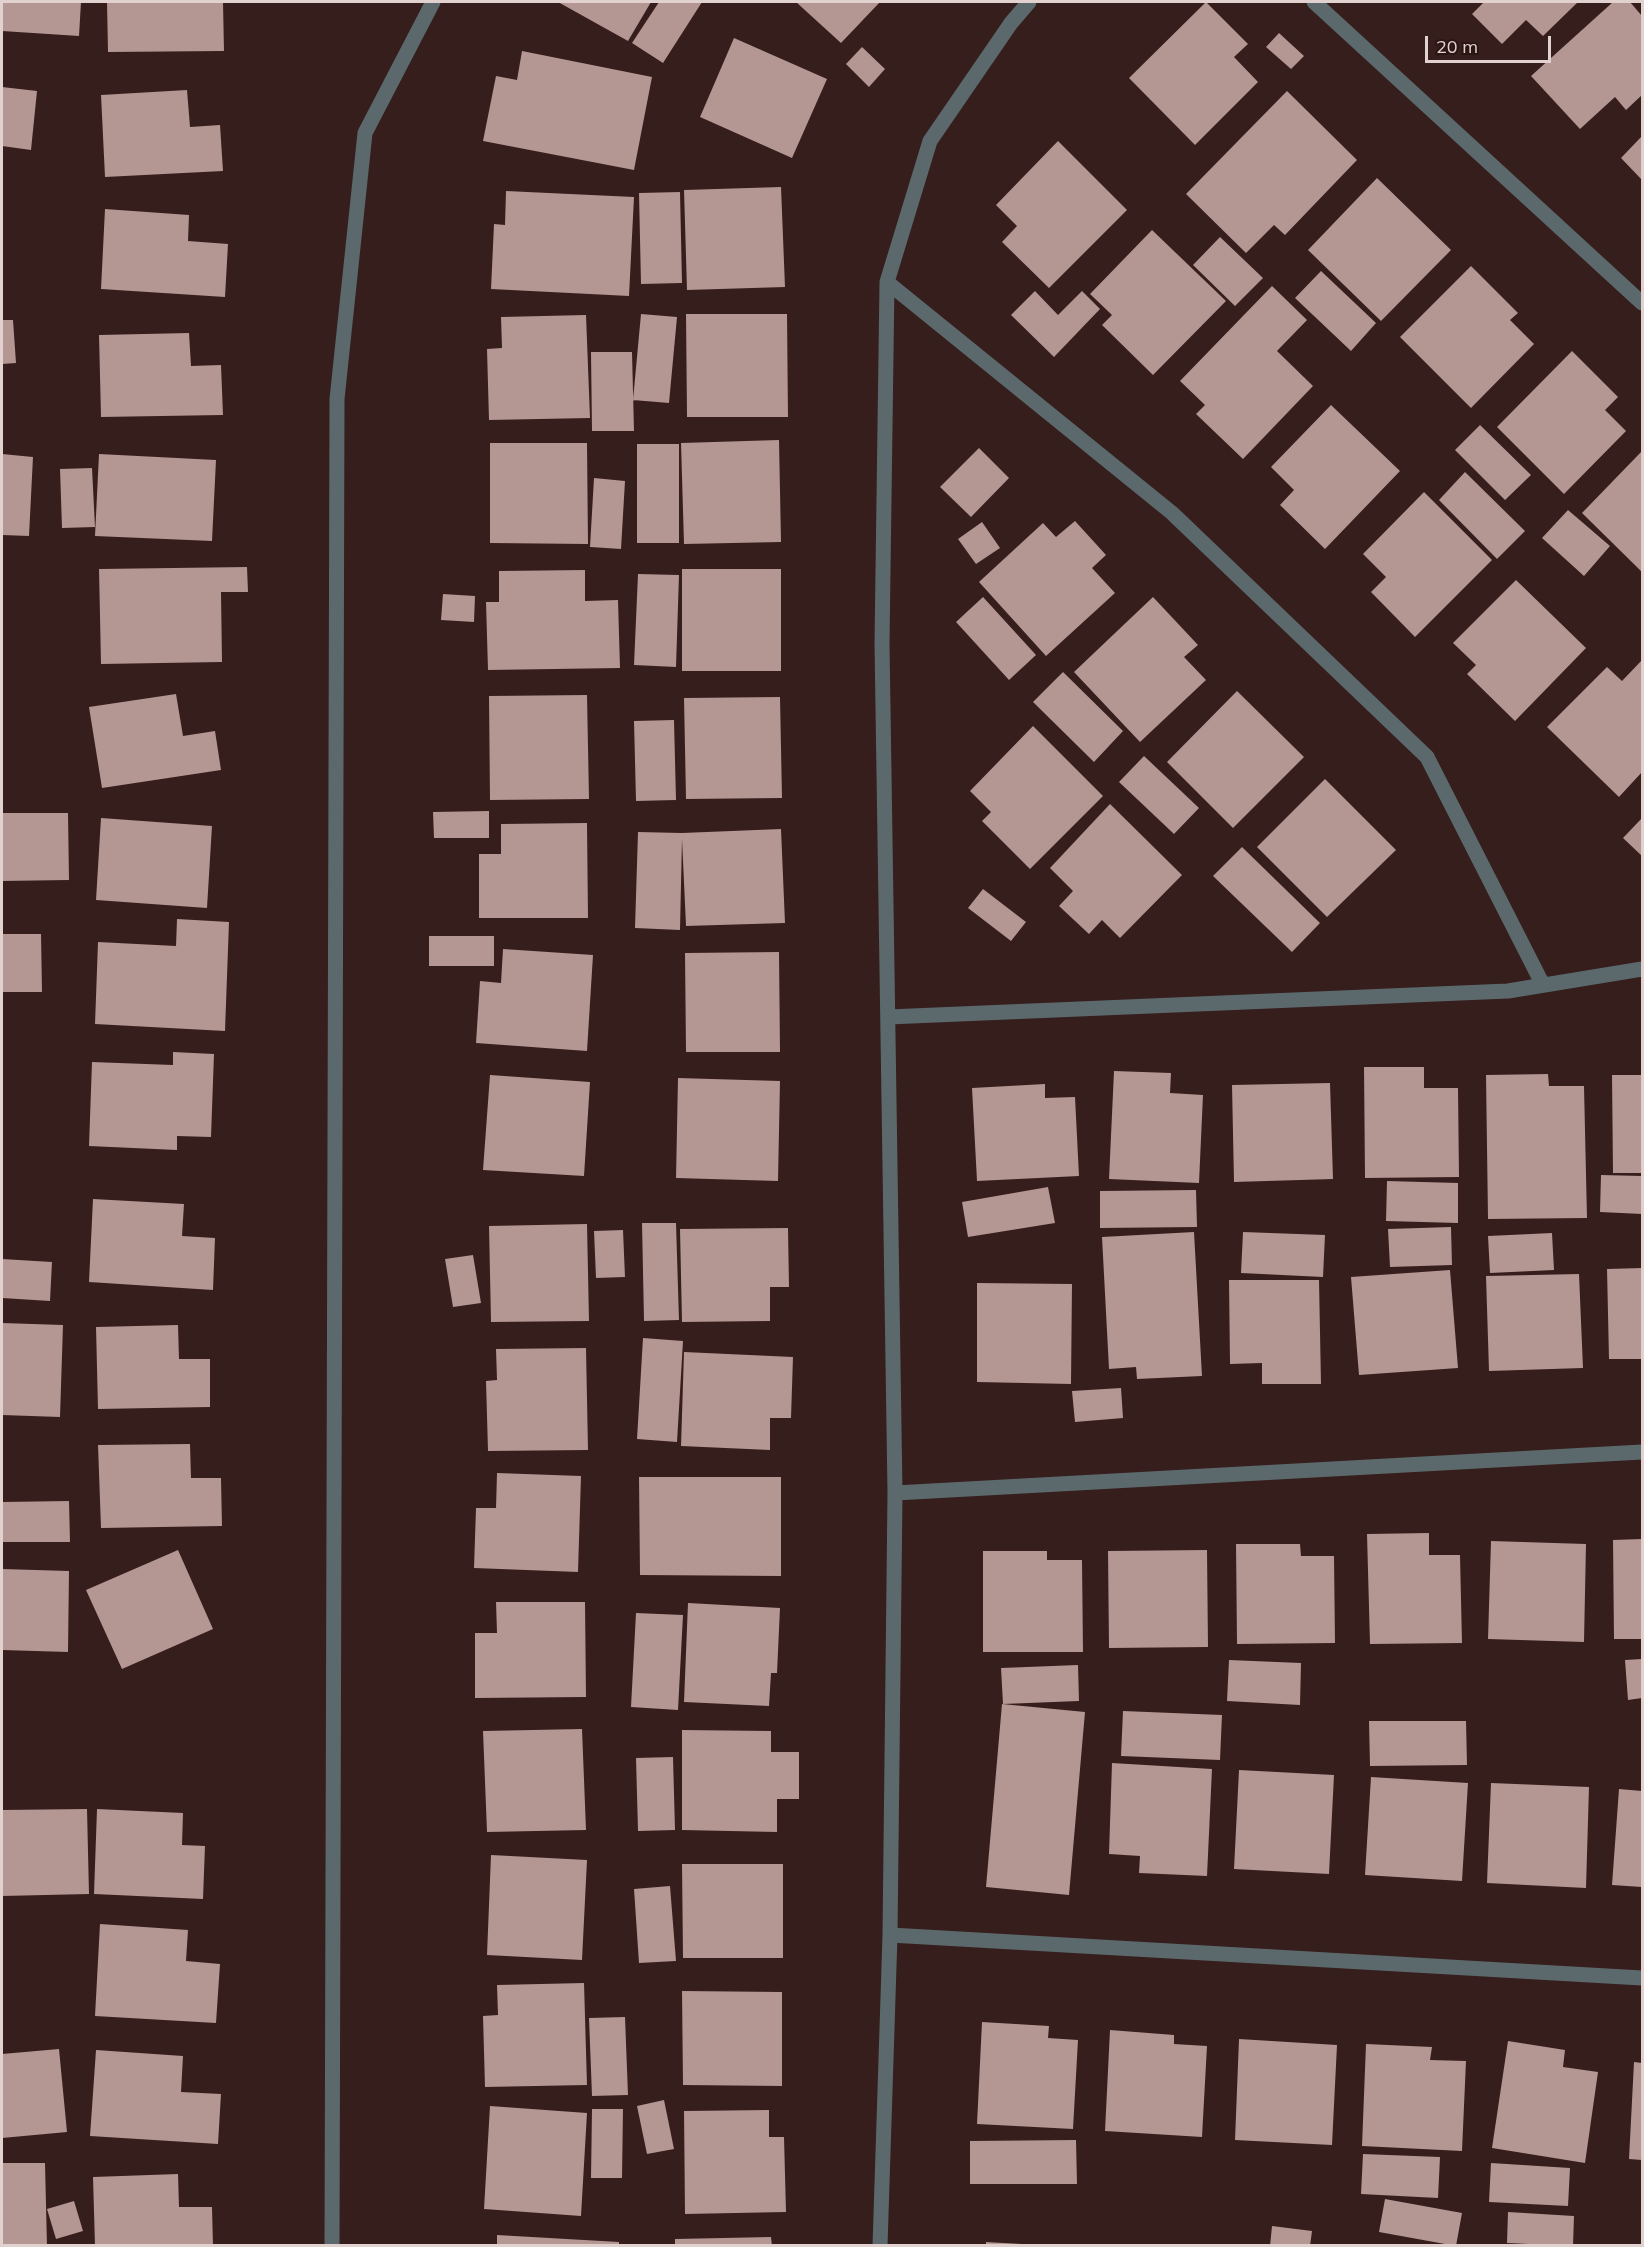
<!DOCTYPE html>
<style>
body{margin:0}
#map{position:relative;width:1644px;height:2247px;overflow:hidden;background:#351e1c;font-family:Mulish,sans-serif}
canvas{display:block}
.frame{position:absolute;inset:0;border:3px solid #e1d1cf;pointer-events:none}
.scale{position:absolute;left:1425px;top:36px;width:126px;height:27px;box-sizing:border-box;border:3px solid #e1d1cf;border-top:0;padding-left:8px;font-size:18px;line-height:21px;white-space:nowrap;color:#e1d1cf;-webkit-text-stroke:4px #2b1513;paint-order:stroke}
</style>
<div id="map">
<canvas width="1644" height="2247"></canvas>
<div class="frame"></div>
<div class="scale">20 m</div>
</div>
<script>
const ctx = document.querySelector('canvas').getContext('2d');
ctx.lineJoin = 'round';
function fillPath(path, color) {
  ctx.fillStyle = color;
  ctx.fill(path, 'evenodd');
}
function poly(rows) {
  const path = new Path2D();
  for (const r of rows) {
    path.moveTo(r[0], r[1]);
    for (let i = 2; i < r.length; i += 2) path.lineTo(r[i], r[i + 1]);
  }
  return path;
}
function stroke(path, color, width, dash) {
  ctx.strokeStyle = color;
  ctx.lineWidth = width;
  ctx.lineCap = dash ? 'butt' : 'round';
  ctx.setLineDash(dash || []);
  ctx.stroke(path);
}
fillPath(poly([
 [2,2,81,2,79,36,2,31],
 [107,2,223,2,224,51,108,52],
 [558,2,651,2,628,41],
 [659,2,702,2,663,63,632,43],
 [796,2,880,2,841,43],
 [1206,2,1248,44,1234,57,1258,82,1195,145,1129,78],
 [1484,2,1578,2,1543,36,1526,20,1502,44,1472,14],
 [1613,2,1630,2,1642,16,1642,95,1626,110,1615,97,1580,129,1531,76],
 [1279,33,1304,56,1291,69,1266,47],
 [734,38,827,79,792,158,700,117],
 [862,47,885,69,869,87,846,64],
 [522,51,652,77,634,170,483,141,496,76,517,80],
 [2,87,37,91,31,150,2,146],
 [187,90,190,127,220,125,223,171,105,177,101,95],
 [1287,91,1357,160,1285,235,1274,225,1246,253,1186,194],
 [1642,136,1642,180,1621,158],
 [1058,141,1127,210,1049,288,1002,242,1017,226,996,205],
 [1377,178,1451,250,1381,321,1308,250],
 [781,187,785,287,687,290,684,190],
 [506,191,634,197,629,296,491,289,494,224,505,225],
 [680,192,682,283,641,284,639,193],
 [105,209,189,215,188,241,228,244,225,297,101,289],
 [1152,230,1226,301,1153,375,1102,325,1112,315,1090,294],
 [1220,237,1263,278,1235,306,1193,265],
 [1471,266,1518,313,1510,320,1534,344,1471,408,1400,337],
 [1321,271,1376,323,1351,351,1295,298],
 [1272,286,1307,320,1277,351,1313,386,1243,459,1196,414,1205,405,1180,381],
 [1035,291,1058,315,1082,291,1100,309,1054,357,1011,315],
 [641,314,677,317,669,403,633,400],
 [686,314,787,314,788,417,687,417],
 [586,315,590,418,489,420,487,349,502,348,501,317],
 [2,320,13,320,16,363,2,364],
 [189,333,191,366,221,365,223,415,101,417,99,335],
 [1572,351,1618,397,1605,410,1626,431,1564,494,1497,427],
 [591,352,632,352,634,431,592,431],
 [1331,405,1400,471,1325,549,1280,505,1294,490,1271,467],
 [1480,425,1531,475,1505,500,1455,450],
 [779,440,781,542,684,544,681,443],
 [490,443,587,443,588,544,490,543],
 [637,444,679,444,679,543,637,543],
 [979,448,1009,478,971,517,940,487],
 [1642,451,1642,572,1582,513],
 [2,454,33,457,29,536,2,535],
 [99,454,216,460,212,541,95,536],
 [92,468,95,527,62,528,60,469],
 [1465,472,1525,531,1497,559,1439,500],
 [594,478,625,481,621,549,590,547],
 [1424,492,1492,560,1415,637,1371,592,1386,577,1363,554],
 [1568,510,1610,546,1584,576,1542,538],
 [1075,521,1106,555,1092,568,1115,593,1046,656,979,582,1043,523,1056,537],
 [982,522,1000,548,976,564,958,539],
 [247,567,248,592,221,592,222,662,101,664,99,569],
 [682,569,781,569,781,671,682,671],
 [585,570,585,601,618,600,620,668,488,670,486,602,499,602,499,571],
 [638,574,679,575,676,667,634,665],
 [1516,580,1586,648,1515,721,1467,674,1476,665,1453,643],
 [443,594,475,596,474,622,441,620],
 [983,597,1036,655,1009,680,956,622],
 [1153,597,1198,645,1184,657,1206,680,1140,742,1074,672],
 [1642,660,1642,772,1619,797,1547,727,1607,667,1622,681],
 [1063,672,1123,731,1094,762,1033,702],
 [1237,691,1304,757,1233,828,1167,762],
 [176,694,183,736,215,731,221,770,102,788,89,707],
 [587,695,589,799,490,800,489,696],
 [780,697,782,798,686,799,684,698],
 [674,720,676,800,636,801,634,721],
 [1033,726,1103,796,1030,869,982,821,991,812,970,791],
 [1144,756,1199,808,1174,834,1119,782],
 [1325,779,1396,850,1327,917,1257,847],
 [1110,804,1182,875,1120,938,1102,920,1089,934,1059,906,1073,891,1050,868],
 [489,811,489,838,434,838,433,812],
 [2,813,68,813,69,880,2,881],
 [101,818,212,826,207,908,96,900],
 [1642,818,1642,856,1623,838],
 [587,823,588,918,479,918,479,854,501,854,501,824],
 [781,829,785,923,686,926,682,839,680,930,635,928,638,832,682,833],
 [1242,847,1320,923,1292,952,1213,876],
 [983,889,1026,922,1011,941,968,908],
 [177,919,229,922,225,1031,95,1024,98,942,176,946],
 [2,934,41,934,42,992,2,992],
 [429,936,494,936,494,966,429,966],
 [503,949,593,955,587,1051,476,1043,480,981,501,983],
 [779,952,780,1052,686,1052,685,953],
 [173,1052,214,1054,211,1137,177,1136,177,1150,89,1146,92,1062,173,1065],
 [1364,1067,1424,1067,1424,1088,1458,1088,1459,1177,1365,1178],
 [1114,1071,1171,1073,1170,1093,1203,1095,1199,1183,1109,1179],
 [1548,1074,1549,1086,1584,1086,1587,1218,1488,1219,1486,1075],
 [490,1075,590,1082,584,1176,483,1170],
 [1612,1075,1642,1075,1642,1173,1613,1173],
 [678,1078,780,1081,778,1181,676,1178],
 [1330,1083,1333,1179,1234,1182,1232,1085],
 [1045,1084,1045,1098,1075,1097,1079,1176,977,1181,972,1088],
 [1601,1175,1642,1176,1642,1214,1600,1212],
 [1387,1181,1458,1183,1458,1223,1386,1221],
 [1048,1187,1055,1223,968,1237,962,1202],
 [1196,1190,1197,1227,1100,1228,1100,1191],
 [93,1199,184,1204,182,1236,215,1238,213,1290,89,1282],
 [642,1223,676,1223,679,1320,644,1321],
 [587,1224,589,1321,491,1322,489,1226],
 [1451,1227,1452,1265,1390,1267,1388,1229],
 [788,1228,789,1287,770,1287,770,1321,682,1322,680,1229],
 [623,1230,625,1277,596,1278,594,1231],
 [1194,1232,1202,1376,1137,1379,1136,1367,1109,1369,1102,1237],
 [1243,1232,1325,1235,1323,1277,1241,1273],
 [1552,1233,1554,1270,1490,1273,1488,1236],
 [473,1255,481,1303,453,1307,445,1259],
 [2,1259,52,1262,50,1301,2,1298],
 [1642,1268,1642,1359,1609,1359,1607,1269],
 [1450,1270,1458,1368,1359,1375,1351,1277],
 [1579,1274,1583,1368,1489,1371,1486,1276],
 [1229,1280,1319,1280,1321,1384,1262,1384,1262,1363,1230,1364],
 [977,1283,1072,1284,1071,1384,977,1382],
 [2,1323,63,1325,60,1417,2,1415],
 [178,1325,179,1359,210,1359,210,1407,98,1409,96,1327],
 [643,1338,683,1341,677,1442,637,1439],
 [586,1348,588,1450,488,1451,486,1381,497,1380,496,1349],
 [684,1352,793,1357,791,1418,770,1418,770,1450,681,1446],
 [1121,1388,1123,1418,1075,1422,1072,1391],
 [190,1444,191,1478,221,1478,222,1526,101,1528,98,1445],
 [497,1473,581,1476,578,1572,474,1568,476,1508,496,1508],
 [639,1477,781,1477,781,1576,640,1575],
 [69,1501,70,1542,2,1542,2,1502],
 [1429,1533,1429,1555,1460,1555,1462,1643,1370,1644,1367,1534],
 [1642,1539,1642,1639,1614,1639,1613,1540],
 [1491,1541,1586,1544,1584,1642,1488,1639],
 [1236,1544,1300,1544,1301,1556,1334,1556,1335,1643,1237,1644],
 [178,1550,213,1629,122,1669,86,1590],
 [1207,1550,1208,1647,1109,1648,1108,1551],
 [983,1551,1047,1551,1047,1560,1082,1560,1083,1652,983,1652],
 [2,1569,69,1571,68,1652,2,1650],
 [496,1602,585,1602,586,1697,475,1698,475,1633,497,1633],
 [688,1603,780,1608,777,1673,771,1673,769,1706,684,1702],
 [636,1613,683,1615,678,1710,631,1707],
 [1642,1659,1642,1698,1628,1700,1625,1660],
 [1229,1660,1301,1663,1300,1705,1227,1701],
 [1078,1665,1079,1701,1003,1704,1001,1668],
 [1002,1704,1085,1712,1069,1895,986,1887],
 [1123,1711,1222,1715,1220,1760,1121,1756],
 [1369,1721,1466,1721,1467,1765,1370,1766],
 [582,1729,586,1830,487,1832,483,1731],
 [682,1730,771,1731,771,1752,799,1752,799,1799,777,1799,777,1832,682,1830],
 [673,1757,675,1830,638,1831,636,1758],
 [1112,1763,1212,1769,1207,1876,1139,1873,1140,1856,1109,1854],
 [1239,1770,1334,1775,1329,1874,1234,1869],
 [1371,1777,1468,1783,1462,1881,1365,1875],
 [1491,1783,1589,1787,1586,1888,1487,1883],
 [1619,1789,1642,1791,1642,1887,1612,1885],
 [87,1809,89,1894,2,1896,2,1810],
 [97,1809,183,1813,182,1845,205,1846,203,1899,94,1894],
 [491,1855,587,1860,582,1960,487,1955],
 [682,1864,783,1864,783,1958,683,1958],
 [670,1886,676,1961,639,1963,634,1889],
 [100,1924,188,1930,186,1961,220,1964,216,2023,95,2016],
 [584,1983,587,2085,485,2087,483,2016,498,2015,497,1985],
 [682,1991,782,1992,782,2086,683,2085],
 [625,2017,628,2095,592,2096,589,2018],
 [982,2022,1049,2026,1048,2038,1078,2040,1073,2129,977,2124],
 [1110,2030,1174,2035,1174,2044,1207,2046,1202,2137,1105,2131],
 [1239,2039,1337,2045,1332,2145,1235,2140],
 [1508,2041,1565,2050,1563,2067,1598,2072,1585,2163,1492,2148],
 [1366,2044,1432,2047,1430,2060,1466,2061,1462,2151,1362,2146],
 [59,2049,67,2132,2,2138,2,2054],
 [96,2050,183,2056,181,2092,221,2094,218,2144,90,2136],
 [1634,2062,1642,2063,1642,2160,1629,2159],
 [664,2100,674,2149,647,2154,637,2106],
 [490,2106,587,2113,581,2216,484,2209],
 [592,2109,623,2109,622,2178,591,2178],
 [769,2110,769,2137,784,2137,786,2212,685,2214,684,2111],
 [1076,2140,1077,2184,970,2184,970,2141],
 [1363,2154,1440,2157,1438,2198,1361,2194],
 [2,2163,45,2163,47,2246,2,2246],
 [1491,2163,1570,2168,1568,2206,1489,2202],
 [178,2174,179,2207,212,2207,213,2246,95,2246,93,2177],
 [1385,2199,1462,2213,1456,2246,1379,2232],
 [74,2201,83,2231,56,2239,47,2209],
 [1508,2212,1574,2216,1573,2246,1507,2243],
 [1272,2226,1312,2231,1310,2246,1270,2246],
 [497,2235,619,2242,619,2246,497,2246],
 [771,2237,772,2246,675,2246,675,2239],
 [986,2242,1022,2244,1022,2246,986,2246]
]), '#b49693');
stroke(poly([
 [1314,2,1642,303],
 [887,282,1172,513,1427,757,1543,985],
 [888,1017,1508,991,1642,969],
 [895,1493,1642,1452],
 [890,1935,1642,1978],
 [332,2246,337,399,365,133,433,2],
 [880,2246,890,1935,895,1493,882,643,887,282,930,141,1011,23,1029,2]
]), '#5c696c', 15);
</script>
